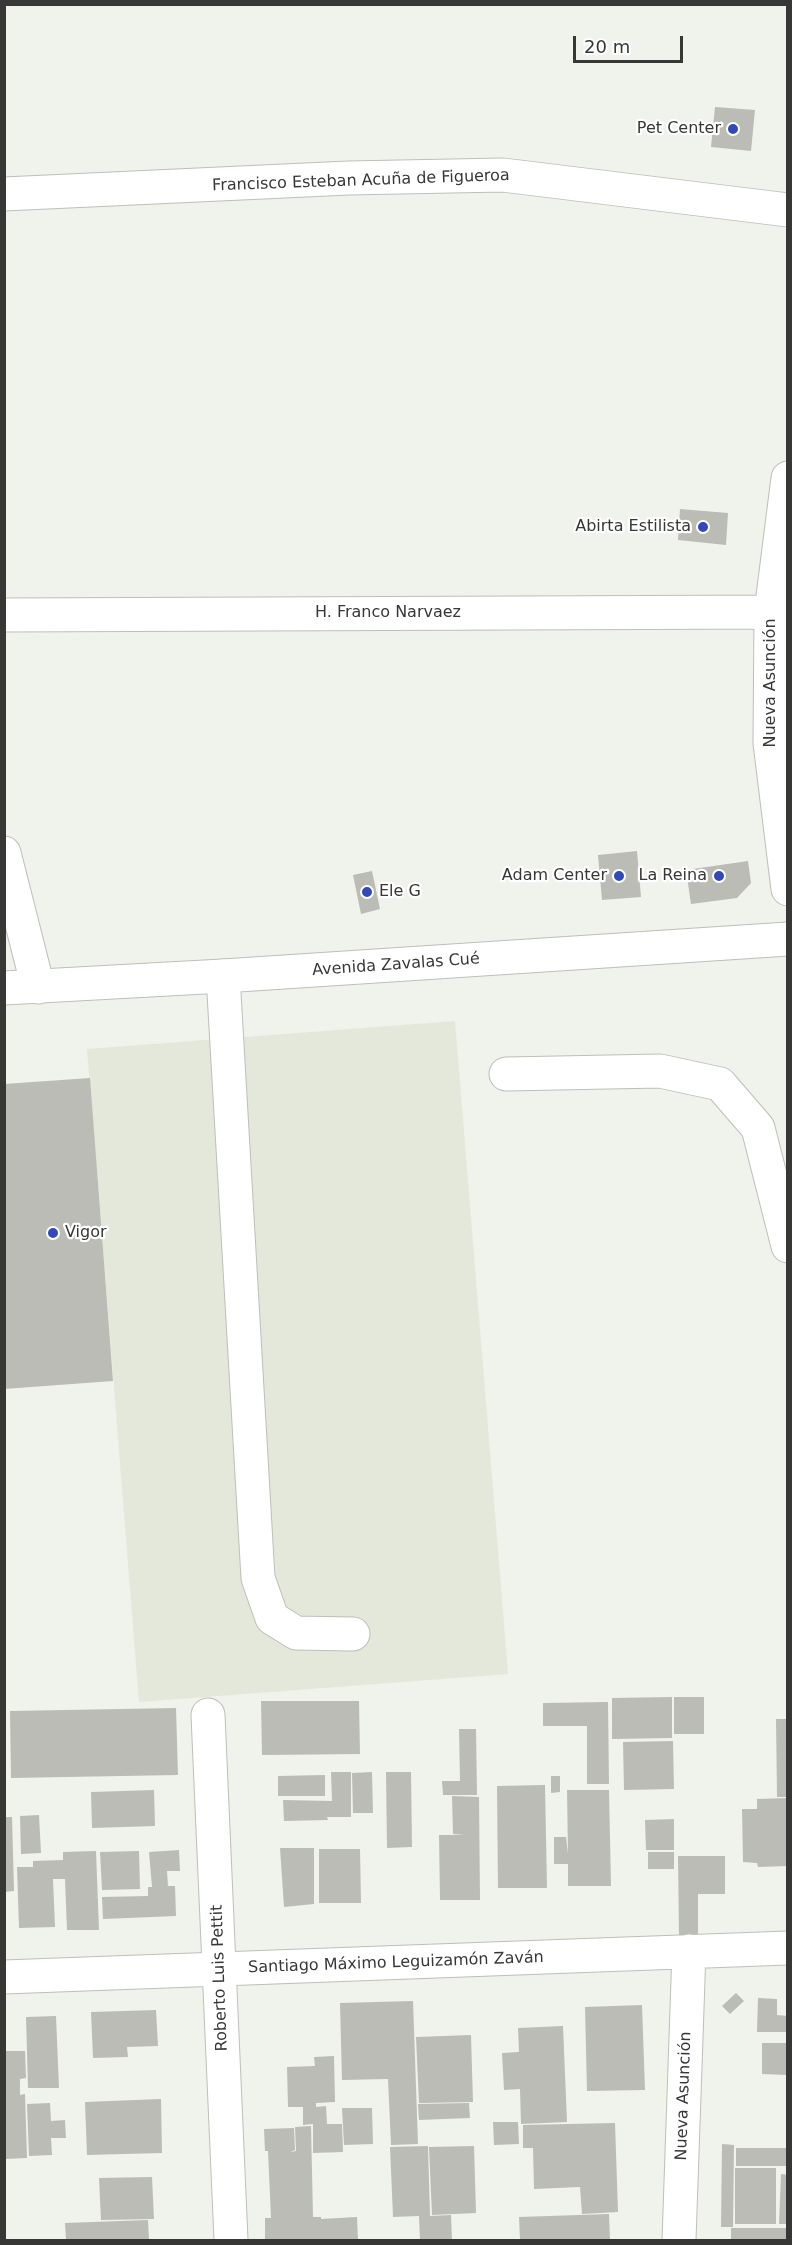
<!DOCTYPE html>
<meta charset="utf-8">
<style>
body{margin:0}
#map{position:relative;width:792px;height:2245px;overflow:hidden;background:#f0f2ec;font-family:"DejaVu Sans",sans-serif}
canvas{display:block}
.frame{position:absolute;inset:0;border:6px solid #373836;pointer-events:none}
.scale{position:absolute;left:573px;top:36px;width:110px;height:27px;box-sizing:border-box;border:3px solid #373836;border-top:0;padding-left:8px;font-size:18px;line-height:21px;white-space:nowrap;color:#373836;-webkit-text-stroke:4px #fff;paint-order:stroke}
</style>
<div id="map">
<canvas width="792" height="2245"></canvas>
<div class="frame"></div>
<div class="scale">20 m</div>
</div>
<script>
const ctx = document.querySelector('canvas').getContext('2d');
ctx.lineJoin = 'round';
function fillPath(path, color) {
  ctx.fillStyle = color;
  ctx.fill(path, 'evenodd');
}
function poly(rows) {
  const path = new Path2D();
  for (const r of rows) {
    path.moveTo(r[0], r[1]);
    for (let i = 2; i < r.length; i += 2) path.lineTo(r[i], r[i + 1]);
  }
  return path;
}
function stroke(path, color, width, dash) {
  ctx.strokeStyle = color;
  ctx.lineWidth = width;
  ctx.lineCap = dash ? 'butt' : 'round';
  ctx.setLineDash(dash || []);
  ctx.stroke(path);
}
function write(font, color, halo, rows, align = 'center') {
  ctx.font = font + ' "DejaVu Sans",sans-serif';
  ctx.lineWidth = 4.5;
  ctx.setLineDash([]);
  ctx.textBaseline = 'middle';
  ctx.strokeStyle = halo;
  ctx.fillStyle = color;
  for (const [text, x, y, turn = 0] of rows) {
    ctx.save();
    ctx.translate(x, y);
    ctx.rotate((+turn || 0) * Math.PI / 180);
    ctx.textAlign = isNaN(turn) ? turn : align;
    if (halo) ctx.strokeText(text, 0, 0);
    ctx.fillText(text, 0, 0);
    ctx.restore();
  }
}
fillPath(poly([
 [455,1021,508,1674,139,1702,87,1049]
]), '#e4e8da');
fillPath(poly([
 [715,107,755,110,751,151,711,147],
 [680,509,728,513,726,545,678,540],
 [637,851,641,897,602,900,598,855],
 [748,861,751,883,737,898,691,904,686,870],
 [372,871,380,909,361,914,353,875],
 [90,1078,113,1381,4,1389,4,1084],
 [672,1697,672,1738,612,1739,612,1698],
 [674,1697,704,1697,704,1734,674,1734],
 [261,1701,359,1701,360,1754,262,1755],
 [608,1702,609,1784,587,1784,587,1726,543,1726,543,1703],
 [176,1708,178,1775,11,1778,10,1711],
 [776,1719,788,1719,788,1797,777,1797],
 [459,1729,476,1729,477,1795,443,1795,442,1781,460,1781],
 [673,1741,674,1789,624,1790,623,1742],
 [331,1772,351,1772,351,1817,327,1817,328,1820,284,1821,283,1800,332,1801],
 [372,1772,373,1813,353,1813,352,1773],
 [386,1772,411,1772,412,1847,387,1848],
 [325,1775,325,1796,278,1796,278,1776],
 [551,1776,560,1776,560,1792,551,1793],
 [545,1785,547,1888,498,1888,497,1786],
 [154,1790,155,1826,92,1828,91,1792],
 [567,1790,609,1790,611,1886,568,1886,568,1864,554,1864,554,1837,566,1837,568,1854],
 [452,1796,479,1797,480,1900,440,1900,439,1835,464,1835,453,1834],
 [788,1798,788,1866,758,1867,757,1863,743,1862,742,1809,757,1809,757,1799],
 [39,1815,41,1853,21,1854,20,1816],
 [4,1817,12,1817,14,1891,4,1892],
 [674,1819,674,1850,646,1850,645,1820],
 [280,1848,314,1848,314,1904,284,1907],
 [319,1849,360,1849,361,1903,319,1903],
 [179,1850,180,1871,167,1871,168,1886,175,1886,176,1916,103,1919,102,1897,148,1896,148,1887,152,1887,149,1852],
 [96,1851,99,1930,67,1930,65,1879,53,1879,55,1927,19,1928,17,1867,33,1867,33,1861,63,1860,63,1852],
 [139,1851,140,1889,102,1890,100,1852],
 [648,1852,674,1852,674,1869,648,1869],
 [678,1856,725,1856,725,1894,698,1894,698,1936,679,1936],
 [736,1993,744,2001,730,2014,722,2006],
 [758,1998,777,1999,777,2015,788,2016,788,2032,757,2032],
 [413,2001,418,2144,391,2145,388,2079,342,2080,340,2003],
 [642,2005,645,2090,587,2091,585,2007],
 [156,2010,158,2046,127,2047,128,2057,93,2058,91,2012],
 [56,2016,59,2088,28,2088,26,2017],
 [563,2026,567,2122,521,2124,520,2089,504,2090,502,2053,519,2052,518,2028],
 [471,2035,473,2102,419,2103,416,2037],
 [762,2043,788,2043,788,2075,762,2074],
 [4,2051,25,2051,26,2078,20,2079,20,2095,25,2094,27,2158,4,2159],
 [334,2056,335,2102,316,2103,316,2107,326,2106,327,2124,342,2124,343,2152,313,2153,313,2124,303,2125,303,2107,288,2107,287,2067,315,2066,314,2057],
 [161,2099,162,2153,87,2155,85,2102],
 [50,2103,51,2121,65,2120,66,2138,51,2138,52,2155,29,2156,27,2104],
 [469,2103,470,2118,419,2120,418,2104],
 [342,2108,372,2108,373,2144,344,2145],
 [493,2122,518,2122,519,2144,494,2145],
 [615,2123,618,2212,582,2214,580,2187,534,2189,533,2148,523,2148,523,2125],
 [311,2126,313,2217,321,2217,321,2219,357,2217,358,2240,265,2240,265,2218,271,2218,268,2151,265,2151,264,2129,294,2128,295,2150,290,2152,296,2151,295,2127],
 [722,2144,734,2145,733,2227,721,2227],
 [428,2146,430,2216,451,2215,452,2240,420,2240,419,2216,393,2217,390,2147],
 [474,2146,476,2213,432,2215,429,2147],
 [736,2148,788,2148,788,2166,736,2166],
 [735,2168,776,2168,776,2224,735,2224],
 [781,2174,788,2175,788,2224,779,2224],
 [152,2177,154,2219,101,2220,99,2178],
 [609,2214,610,2240,520,2240,519,2217],
 [148,2220,149,2240,66,2240,65,2223],
 [731,2228,788,2228,788,2240,731,2240]
]), '#bbbcb6');
const minor = poly([
 [4,194,349,178,503,175,788,210],
 [788,478,771,612,770,743,788,889],
 [4,615,771,612,788,614],
 [4,853,38,987],
 [223,976,258,1578,272,1618,296,1633,353,1634],
 [506,1074,660,1071,720,1084,758,1128,788,1246],
 [208,1715,231,2240],
 [4,1977,788,1948],
 [679,2240,689,1951]
]);
const major = poly([
 [4,988,223,976,788,939]
]);
stroke(minor, '#bdbfb9', 35);
stroke(major, '#bdbfb9', 35);
stroke(minor, '#fff', 33);
stroke(major, '#fff', 33);
for (const [x, y, r, color] of [
 [733,129,6,"#3149ba"],
 [703,527,6,"#3149ba"],
 [619,876,6,"#3149ba"],
 [719,876,6,"#3149ba"],
 [367,892,6,"#3149ba"],
 [53,1233,6,"#3149ba"]
]) {
  const dot = new Path2D();
  dot.arc(x, y, r, 0, 2 * Math.PI);
  ctx.fillStyle = color;
  ctx.fill(dot);
  stroke(dot, '#fff', 2);
}
write('16px', '#373836', '#fff', [
 ["Pet Center",721,129],
 ["Abirta Estilista",691,527],
 ["Adam Center",607,876],
 ["La Reina",707,876],
 ["Ele G",379,892,"left"],
 ["Vigor",65,1233,"left"]
], 'right');
write('16px', '#373836', '#fff', [
 ["Francisco Esteban Acuña de Figueroa",361,181,-2],
 ["H. Franco Narvaez",388,613],
 ["Nueva Asunción",771,683,-90],
 ["Avenida Zavalas Cué",396,965,-4],
 ["Santiago Máximo Leguizamón Zaván",396,1963,-2],
 ["Roberto Luis Pettit",220,1978,-92],
 ["Nueva Asunción",684,2096,-88]
]);
</script>
